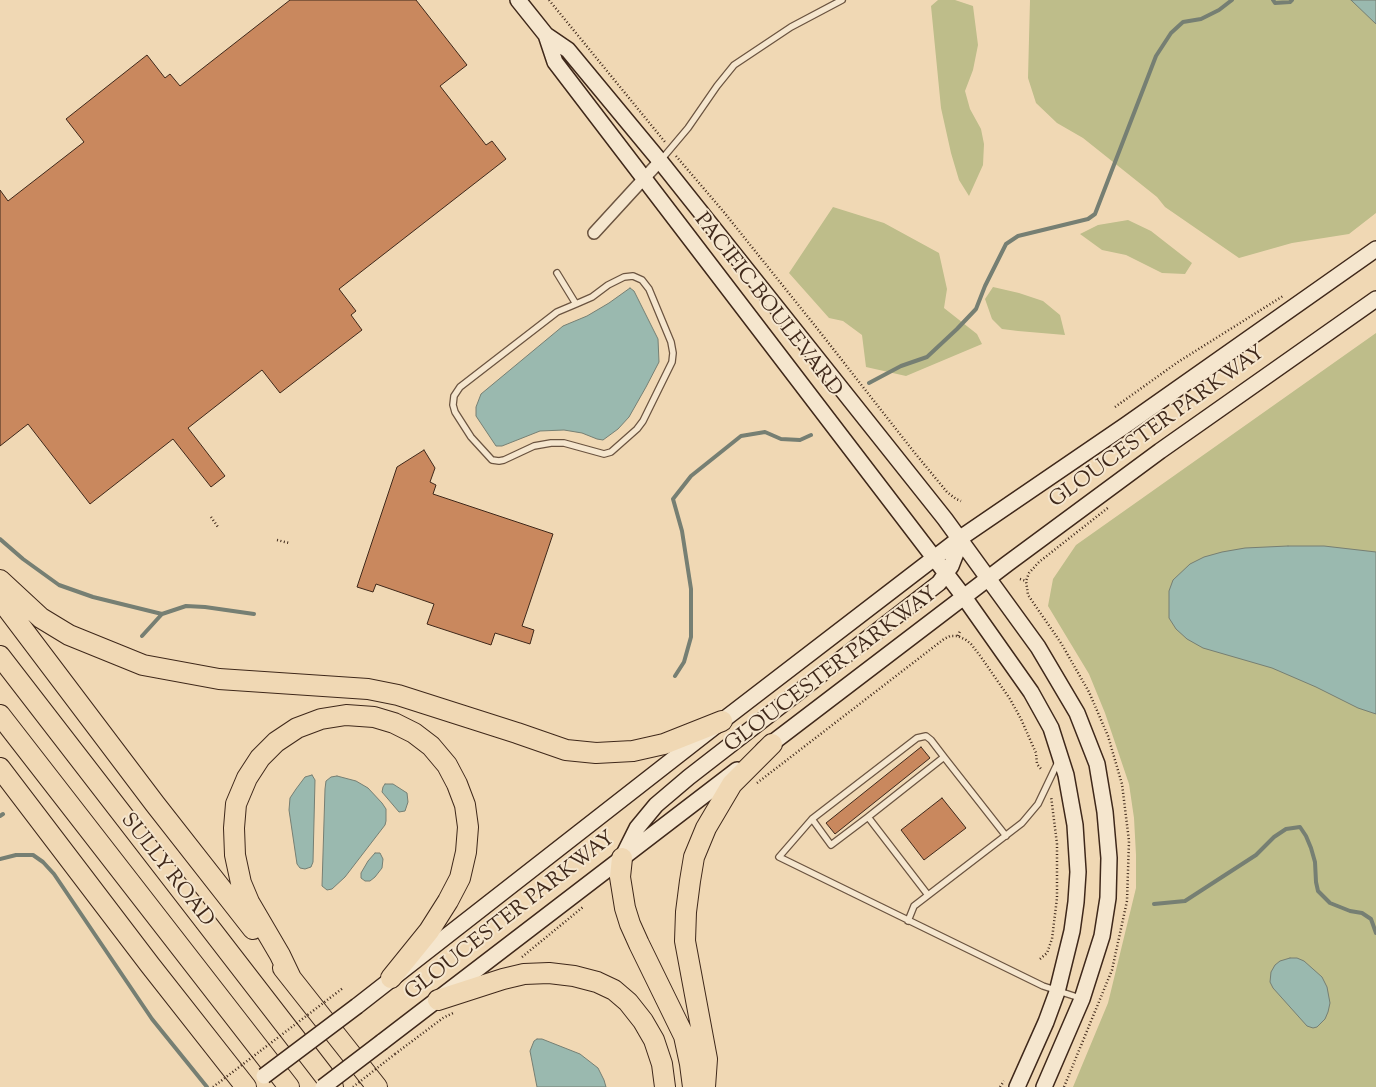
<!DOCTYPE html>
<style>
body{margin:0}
canvas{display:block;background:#f0d8b4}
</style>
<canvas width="1376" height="1087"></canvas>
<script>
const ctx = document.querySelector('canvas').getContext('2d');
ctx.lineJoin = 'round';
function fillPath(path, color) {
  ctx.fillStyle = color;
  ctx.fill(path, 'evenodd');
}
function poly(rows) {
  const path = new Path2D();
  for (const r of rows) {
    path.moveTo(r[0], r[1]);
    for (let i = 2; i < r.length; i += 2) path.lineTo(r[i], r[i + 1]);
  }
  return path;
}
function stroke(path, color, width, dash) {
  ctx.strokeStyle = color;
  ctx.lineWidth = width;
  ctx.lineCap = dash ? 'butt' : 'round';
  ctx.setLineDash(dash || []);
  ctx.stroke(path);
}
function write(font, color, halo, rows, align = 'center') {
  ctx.font = font + ' "Sorts Mill Goudy",serif';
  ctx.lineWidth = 4;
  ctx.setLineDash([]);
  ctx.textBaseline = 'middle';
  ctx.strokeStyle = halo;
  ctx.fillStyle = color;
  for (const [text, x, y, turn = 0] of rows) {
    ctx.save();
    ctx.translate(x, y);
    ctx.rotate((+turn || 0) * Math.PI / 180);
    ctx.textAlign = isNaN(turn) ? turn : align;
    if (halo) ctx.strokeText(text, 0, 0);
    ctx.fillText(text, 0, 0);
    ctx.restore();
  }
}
fillPath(poly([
 [938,0,955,0,973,6,978,45,973,70,965,91,970,109,981,129,984,144,983,165,969,196,959,180,951,153,941,108,931,6],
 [1030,0,1376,0,1376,213,1349,234,1292,243,1239,258,1165,207,1157,197,1083,138,1057,123,1036,103,1028,78],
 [833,207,884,223,939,253,947,289,944,308,977,334,982,344,906,376,866,367,862,335,843,321,829,318,789,273],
 [1128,220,1151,231,1192,263,1185,274,1162,273,1126,255,1102,250,1080,234,1098,225],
 [993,287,1019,293,1043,301,1060,315,1065,335,1018,331,1002,329,992,319,985,299],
 [1376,333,1376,1087,1073,1087,1108,1003,1136,888,1136,855,1134,818,1129,784,1105,713,1089,674,1048,606,1053,579,1076,545]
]), '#bebd8a');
const water = poly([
 [1351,0,1376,0,1376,24,1352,1,1351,0],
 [630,288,634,291,658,339,659,362,646,387,629,417,618,429,603,440,597,439,582,433,564,430,540,431,502,446,496,446,476,416,476,407,481,394,563,326,587,316,609,303,630,288],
 [1288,546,1324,546,1376,552,1376,714,1358,708,1316,687,1272,668,1203,648,1187,639,1176,629,1169,618,1169,591,1173,580,1190,564,1204,557,1222,552,1245,548,1288,546],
 [312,775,315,780,313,862,311,867,305,869,300,868,297,864,289,810,290,798,296,789,305,777,312,775],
 [337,776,356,781,368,788,382,803,386,809,386,821,385,825,345,877,332,889,327,890,322,886,325,789,326,781,331,777,337,776],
 [385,784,393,784,407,793,408,802,405,811,399,812,382,792,383,787,385,784],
 [375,853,380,853,383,859,382,868,375,877,370,881,365,881,361,878,361,873,368,861,375,853],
 [1290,958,1297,958,1304,961,1322,977,1327,987,1330,1003,1328,1012,1325,1019,1317,1027,1313,1028,1307,1026,1273,988,1270,982,1271,972,1275,965,1280,961,1290,958],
 [537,1039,542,1039,580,1054,598,1068,604,1080,606,1087,537,1087,530,1051,534,1041,537,1039]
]);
fillPath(water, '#9ab9af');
stroke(water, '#767f73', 1);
stroke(poly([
 [1273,0,1275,3,1290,2,1292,0],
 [869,383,901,366,927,357,957,329,976,309,985,286,1006,244,1018,236,1088,219,1095,214,1156,56,1171,33,1183,22,1201,19,1219,10,1232,0],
 [0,539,23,559,59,585,93,597,162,614],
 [142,636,162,614,186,606,205,607,254,614],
 [675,676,684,662,691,637,691,589,682,531,673,499,691,476,741,436,765,432,781,439,800,440,811,435],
 [0,816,3,814],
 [0,859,16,855,33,855,43,862,54,874,152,1019,207,1087],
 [1154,904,1185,901,1256,855,1274,837,1286,829,1300,827,1306,836,1311,848,1315,862,1316,882,1318,891,1330,903,1350,911,1362,913,1371,919,1376,933]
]), '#767f73', 4);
const building = poly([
 [290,0,416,0,467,65,440,86,486,145,492,141,506,159,339,289,356,311,351,315,362,330,280,393,262,370,188,428,225,476,211,487,173,439,90,504,28,424,0,446,0,190,8,201,84,142,66,119,147,55,165,78,170,74,180,86,290,0],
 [424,450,435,468,430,482,436,485,433,494,553,534,522,626,534,630,530,644,495,633,491,645,427,624,434,604,376,584,373,592,357,587,397,467,424,450],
 [921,747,930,758,835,834,826,823,921,747],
 [942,798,966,828,924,860,901,830,942,798]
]);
fillPath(building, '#c9885e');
stroke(building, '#3f281a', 1);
const service = poly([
 [661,160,688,128,717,86,734,65,791,27,842,0],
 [557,273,576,304,557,312,460,387,454,396,453,405,455,412,471,437,492,460,499,461,504,460,534,446,551,443,564,443,604,454,611,452,637,429,643,421,672,362,673,353,671,342,649,289,642,280,633,276,624,277,608,285,592,297,576,304],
 [944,757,931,740,926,736,917,738,812,819,779,857,1043,986,1080,998],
 [812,819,831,845,868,817],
 [928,895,868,817,944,757,1006,836],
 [908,921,914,906,1022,823,1038,804,1059,760]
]);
const minor = poly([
 [594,233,660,161]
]);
const secondary = poly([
 [518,0,546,35,568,50,660,161,945,519,1038,647,1077,713,1097,764,1105,812,1109,858,1108,898,1102,936,1082,999,1044,1087],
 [546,35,555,62,964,597,1031,692,1051,728,1066,775,1075,825,1078,872,1076,902,1072,931,1057,992,1046,1022,1017,1087],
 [763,750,1007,564,1160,451,1376,299],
 [624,854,637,828,656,805,689,777,939,583,951,566,956,553,959,539],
 [357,1006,722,721,959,539,1126,425,1376,249],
 [382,1042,737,770]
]);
const motorway = poly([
 [0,580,41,618,69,635,143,665,219,679,368,689,398,695,517,733,566,750,596,753,633,751,664,744,722,721],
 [0,599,155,804,253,929],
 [0,656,333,1087],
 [0,715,289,1087],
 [0,768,150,965,246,1087],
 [622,858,620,877,625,908,630,924,639,944,684,1036,690,1064,693,1087],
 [283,968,377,1087],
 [291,978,280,955,249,902,241,883,235,855,234,828,236,804,247,778,260,758,276,742,297,728,321,719,346,715,374,717,394,723,414,733,431,746,447,765,457,784,465,805,468,827,466,852,460,878,448,901,429,931,391,978],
 [438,1000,503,979,524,974,549,973,574,976,597,982,614,990,628,1002,643,1021,654,1040,662,1064,665,1087],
 [705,1087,707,1059,685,941,686,912,690,881,694,857,706,828,732,784,772,744]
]);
stroke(service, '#6b5440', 8);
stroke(minor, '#6b5440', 14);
stroke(secondary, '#3f281a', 18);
stroke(motorway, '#3f281a', 22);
stroke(poly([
 [549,0,665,142],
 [676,156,723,211,816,327,914,452,947,492,956,499,961,501],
 [1115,407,1178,362,1283,296],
 [211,517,218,527],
 [277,540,289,543],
 [1020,579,1026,581],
 [958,636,960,631],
 [757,783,944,639,950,636,958,636,966,640,971,644,981,657,1010,699,1021,719,1036,753,1037,764,1041,769],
 [522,957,583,907],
 [1040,959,1047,953,1052,939,1057,898,1057,844,1051,796],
 [395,1054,443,1018,453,1013],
 [1000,1087,1004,1081],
 [1064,1087,1112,970,1127,901,1129,841,1122,784,1108,736,1089,692,1061,643,1028,595,1026,581,1029,573,1039,562,1109,507]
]), '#3f281a', 2.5, [1, 2.5]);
stroke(service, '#f5e6ce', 5.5);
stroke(minor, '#f5e6ce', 11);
stroke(secondary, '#f5e6ce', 15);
stroke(motorway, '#f0d8b4', 20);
const secondaryBridge = poly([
 [264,1076,357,1006],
 [323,1087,382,1042]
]);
stroke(secondaryBridge, '#3f281a', 18, []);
stroke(poly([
 [213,1087,343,988],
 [353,1087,395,1054]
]), '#3f281a', 2.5, [1, 2.5]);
stroke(secondaryBridge, '#f5e6ce', 15);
write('21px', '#3f281a', '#f5e6ce', [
 ["PACIFIC BOULEVARD",767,306,52],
 ["GLOUCESTER PARKWAY",1158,428,-36],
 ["GLOUCESTER PARKWAY",832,671,-37],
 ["SULLY ROAD",166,871,52],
 ["GLOUCESTER PARKWAY",511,917,-38]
]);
</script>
